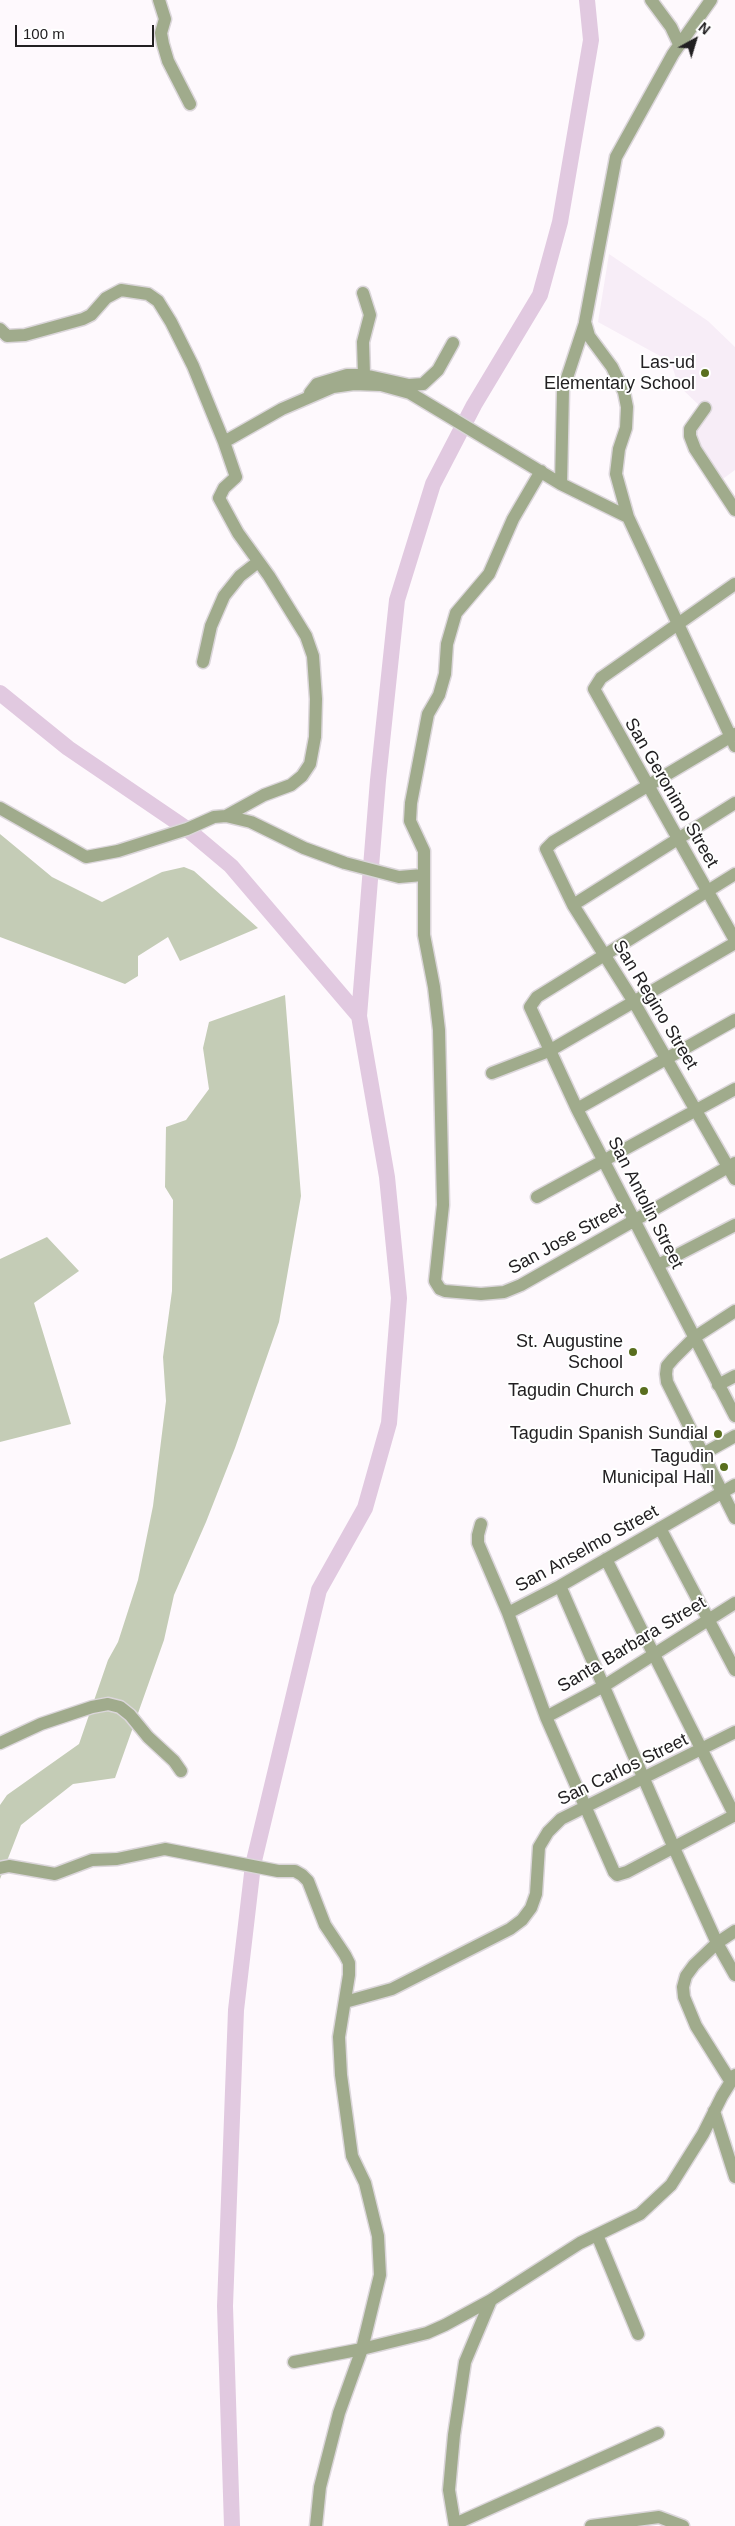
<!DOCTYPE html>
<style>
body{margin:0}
#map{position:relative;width:735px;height:2526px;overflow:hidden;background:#fef9fd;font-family:Helvetica,sans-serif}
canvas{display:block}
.north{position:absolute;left:670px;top:15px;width:50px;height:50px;-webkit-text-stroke:4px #fff;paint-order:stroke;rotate:39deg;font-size:14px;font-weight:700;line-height:20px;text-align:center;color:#222022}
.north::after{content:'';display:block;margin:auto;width:18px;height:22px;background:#222022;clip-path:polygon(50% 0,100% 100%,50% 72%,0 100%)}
.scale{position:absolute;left:15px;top:25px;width:139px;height:22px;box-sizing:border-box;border:2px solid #222022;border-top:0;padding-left:6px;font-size:15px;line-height:18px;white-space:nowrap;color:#222022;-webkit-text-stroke:4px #fff;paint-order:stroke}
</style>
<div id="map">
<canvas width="735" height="2526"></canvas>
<div class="north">N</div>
<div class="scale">100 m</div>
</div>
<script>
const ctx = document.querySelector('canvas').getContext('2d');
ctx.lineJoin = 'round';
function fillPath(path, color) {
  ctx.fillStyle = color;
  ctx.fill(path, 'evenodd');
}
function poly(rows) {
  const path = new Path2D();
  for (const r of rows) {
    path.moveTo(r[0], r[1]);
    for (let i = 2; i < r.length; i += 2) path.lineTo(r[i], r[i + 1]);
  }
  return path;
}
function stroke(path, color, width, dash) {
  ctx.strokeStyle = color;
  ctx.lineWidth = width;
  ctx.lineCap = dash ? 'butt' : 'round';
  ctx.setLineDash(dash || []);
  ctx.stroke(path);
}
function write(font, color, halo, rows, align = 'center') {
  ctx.font = font + ' Helvetica,sans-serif';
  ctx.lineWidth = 4;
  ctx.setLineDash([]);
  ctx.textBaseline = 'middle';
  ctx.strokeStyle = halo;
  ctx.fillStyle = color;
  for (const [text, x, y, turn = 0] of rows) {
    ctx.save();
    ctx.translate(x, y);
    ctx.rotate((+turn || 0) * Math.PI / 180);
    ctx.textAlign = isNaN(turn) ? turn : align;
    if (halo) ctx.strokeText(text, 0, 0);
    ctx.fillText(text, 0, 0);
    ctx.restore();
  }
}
fillPath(poly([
 [609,254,708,321,735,347,735,470,720,481,690,430,705,411,678,385,671,362,598,322]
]), '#f7edf7');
fillPath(poly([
 [0,834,52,877,102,902,162,872,184,867,194,871,258,928,180,961,168,937,138,956,138,976,125,984,0,937],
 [285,995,301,1196,279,1322,235,1448,206,1522,174,1595,164,1640,115,1778,73,1784,21,1825,0,1879,0,1805,7,1795,79,1744,108,1660,118,1642,138,1580,153,1506,166,1401,163,1357,172,1291,173,1200,165,1187,166,1127,186,1120,209,1089,203,1048,209,1022],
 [47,1237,79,1271,34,1303,71,1424,0,1442,0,1259]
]), '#c4ccb6');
stroke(poly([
 [0,693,68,748,187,829,231,866,359,1016],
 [232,2526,225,2306,236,2010,253,1865,319,1590,365,1508,389,1423,399,1298,387,1177,359,1016,378,780,397,600,433,484,474,405,540,295,560,222,591,40,587,0]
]), '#e1c9e0', 16);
const minor = poly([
 [159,0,165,19,161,33,163,44,168,61,190,104],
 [651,0,671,27,679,44],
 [711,0,673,54,616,157,585,322,589,336,612,367,624,392,627,407,626,428,619,449,616,474,628,517,735,746],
 [363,293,370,315,363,342,364,375],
 [0,329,7,336,25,335,83,319,91,315,106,298,121,290,148,294,158,301,171,322,193,366,224,442,282,409,333,387,354,384,381,385,410,393,561,484,628,517],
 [310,393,317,384,347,375,364,375,409,385,423,384,438,370,453,343],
 [705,408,690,429,690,436,695,449,735,510],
 [224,442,236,477,224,488,219,498,238,533,269,576,306,636,313,656,316,699,315,737,310,764,302,776,291,785,264,795,226,816],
 [541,471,513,519,489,574,456,613,447,644,445,674,439,695,428,714,411,803,410,821,424,851,424,935,434,987,439,1030,443,1205,435,1281,440,1289,445,1291,481,1294,504,1292,521,1285,735,1163],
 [561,484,563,390,585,323],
 [735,584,601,678,594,689,735,940],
 [203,662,211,626,224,596,240,576,258,562],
 [735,734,553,842,546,849,573,905,634,1002,735,1179],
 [0,808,86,857,118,851,187,829,214,817,226,816,251,822,304,848,345,863,399,877,423,875],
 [735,874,537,997,530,1007,577,1109,735,1416],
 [573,905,735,803],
 [492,1073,549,1051,735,943],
 [577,1109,735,1020],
 [537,1197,735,1089],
 [658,1265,735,1225],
 [735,1311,695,1337,673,1359,667,1366,666,1374,667,1382,735,1518],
 [718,1385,735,1376],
 [703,1454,735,1436],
 [481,1524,478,1535,478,1543,508,1613,546,1717,614,1872,617,1875,627,1872,735,1815],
 [660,1528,735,1670],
 [606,1559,735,1816],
 [560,1586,674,1848,717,1943,735,1975],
 [508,1613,560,1586,735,1485],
 [546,1717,604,1686,735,1603],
 [0,1743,41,1724,92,1707,108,1704,120,1707,130,1715,148,1737,174,1761,181,1771],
 [0,1868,9,1866,55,1874,92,1860,117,1859,165,1849,278,1871,295,1871,302,1875,308,1881,325,1925,345,1955,349,1963,349,1975,339,2037,341,2075,352,2156,365,2183,378,2236,380,2275,362,2349,339,2413,320,2487,316,2526],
 [345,2002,392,1989,510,1929,522,1920,531,1908,536,1894,539,1847,548,1832,561,1819,735,1732],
 [731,2082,696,2026,684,1997,683,1987,686,1976,694,1965,717,1943,735,1931],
 [714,2111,735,2177],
 [597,2235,638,2334],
 [294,2362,362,2349,427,2333,445,2325,491,2300,580,2243,640,2214,671,2185,703,2134,722,2096,735,2075],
 [455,2524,658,2433],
 [455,2526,449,2490,454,2435,465,2362,491,2300],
 [591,2526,659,2517,683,2526]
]);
stroke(minor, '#dbd6da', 15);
stroke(minor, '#a0ab8c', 12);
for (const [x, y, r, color] of [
 [705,373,5,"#596e1e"],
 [633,1352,5,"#596e1e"],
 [644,1391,5,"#596e1e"],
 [718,1434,5,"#596e1e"],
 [724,1467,5,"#596e1e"]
]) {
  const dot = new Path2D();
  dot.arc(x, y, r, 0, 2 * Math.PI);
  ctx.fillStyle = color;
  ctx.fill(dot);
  stroke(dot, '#fff', 2);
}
write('18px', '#222022', '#fff', [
 ["Las-ud",695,363],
 ["Elementary School",695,384],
 ["St. Augustine",623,1342],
 ["School",623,1363],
 ["Tagudin Church",634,1391],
 ["Tagudin Spanish Sundial",708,1434],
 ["Tagudin",714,1457],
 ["Municipal Hall",714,1478]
], 'right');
write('18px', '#222022', '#fff', [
 ["San Geronimo Street",671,793,60],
 ["San Regino Street",655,1005,59],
 ["San Antolin Street",645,1203,63],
 ["San Jose Street",566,1239,-29],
 ["San Anselmo Street",587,1549,-29],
 ["Santa Barbara Street",632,1645,-31],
 ["San Carlos Street",623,1770,-26]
]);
</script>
